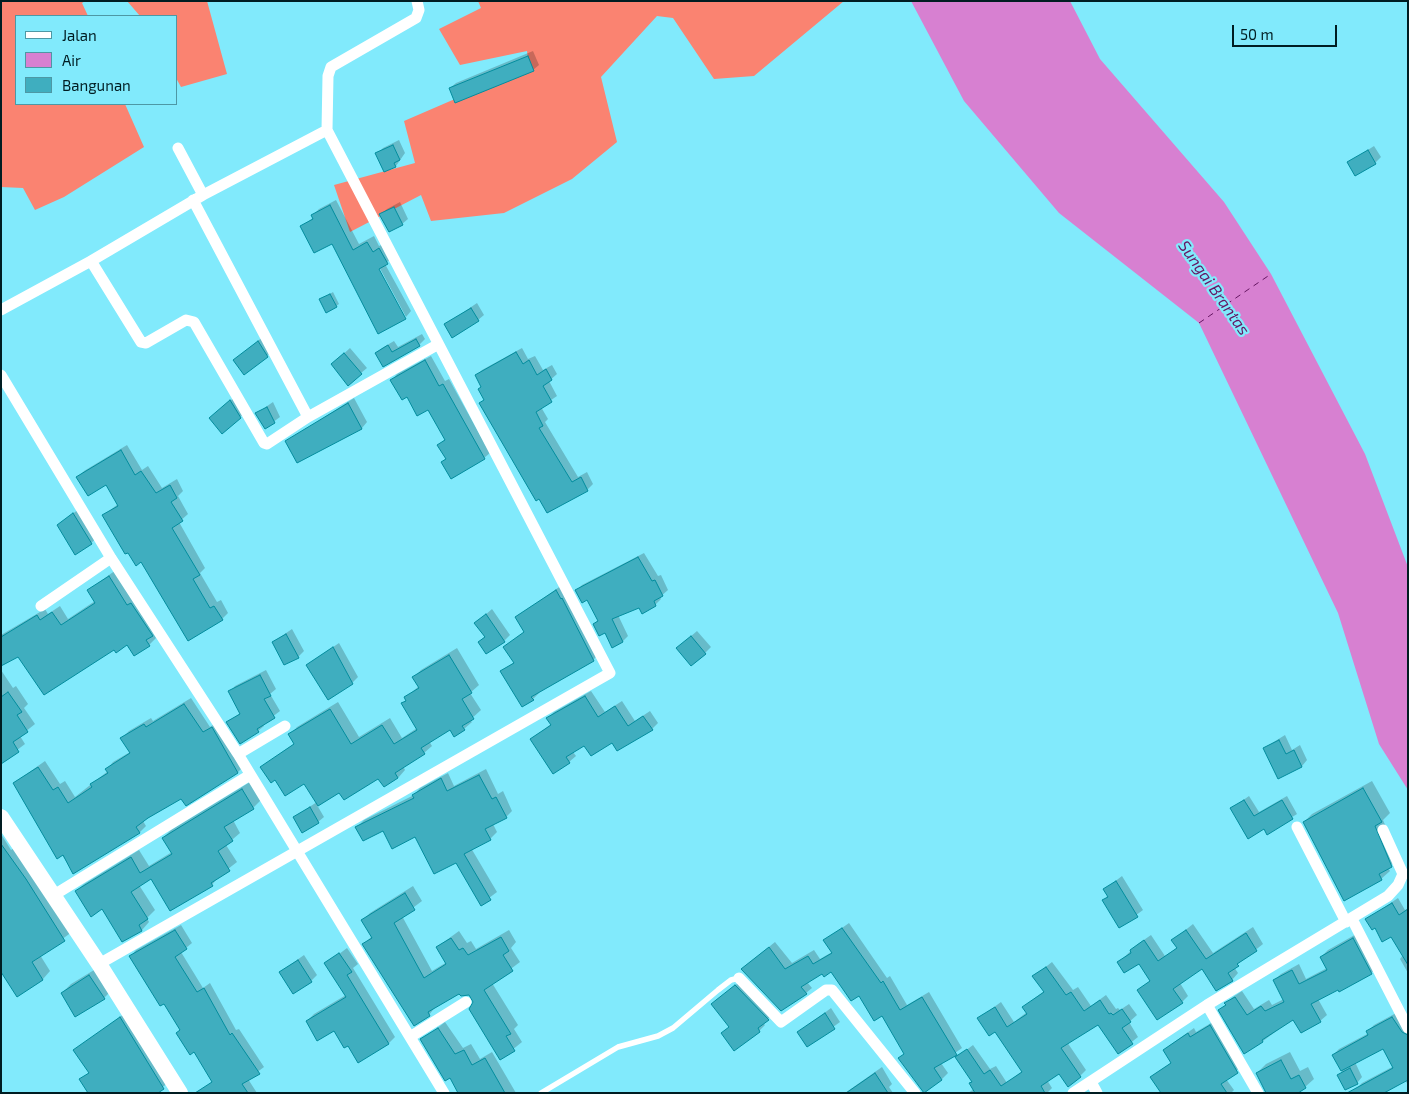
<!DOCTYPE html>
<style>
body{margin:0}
#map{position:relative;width:1409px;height:1094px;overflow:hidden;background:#81eafc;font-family:"Exo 2",sans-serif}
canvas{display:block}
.frame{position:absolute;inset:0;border:2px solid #001d22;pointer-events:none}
.legend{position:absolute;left:15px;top:15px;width:162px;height:90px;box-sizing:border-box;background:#81eafc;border:1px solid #4d98a5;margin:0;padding:6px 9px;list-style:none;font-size:15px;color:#001d22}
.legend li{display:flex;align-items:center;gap:10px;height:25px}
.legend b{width:25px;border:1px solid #4d98a5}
.scale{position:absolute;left:1232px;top:25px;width:105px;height:22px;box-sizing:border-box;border:2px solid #001d22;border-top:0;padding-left:6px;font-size:15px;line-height:18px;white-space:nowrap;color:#001d22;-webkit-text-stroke:4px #81eafc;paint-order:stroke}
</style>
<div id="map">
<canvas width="1409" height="1094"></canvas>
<div class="frame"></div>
<ul class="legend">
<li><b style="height:6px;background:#fff"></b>Jalan</li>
<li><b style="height:14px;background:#d780d1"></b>Air</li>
<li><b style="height:14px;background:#3faebf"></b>Bangunan</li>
</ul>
<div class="scale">50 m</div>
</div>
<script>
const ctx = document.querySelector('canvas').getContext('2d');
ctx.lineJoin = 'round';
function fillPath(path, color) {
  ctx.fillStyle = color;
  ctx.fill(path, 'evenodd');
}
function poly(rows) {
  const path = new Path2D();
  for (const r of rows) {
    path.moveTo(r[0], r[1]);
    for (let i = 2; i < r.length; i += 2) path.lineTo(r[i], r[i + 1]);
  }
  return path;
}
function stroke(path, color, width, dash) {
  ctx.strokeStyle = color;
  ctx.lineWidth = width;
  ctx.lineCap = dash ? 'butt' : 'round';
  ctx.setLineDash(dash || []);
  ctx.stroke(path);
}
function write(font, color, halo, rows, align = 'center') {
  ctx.font = font + ' "Exo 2",sans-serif';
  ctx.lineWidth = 4.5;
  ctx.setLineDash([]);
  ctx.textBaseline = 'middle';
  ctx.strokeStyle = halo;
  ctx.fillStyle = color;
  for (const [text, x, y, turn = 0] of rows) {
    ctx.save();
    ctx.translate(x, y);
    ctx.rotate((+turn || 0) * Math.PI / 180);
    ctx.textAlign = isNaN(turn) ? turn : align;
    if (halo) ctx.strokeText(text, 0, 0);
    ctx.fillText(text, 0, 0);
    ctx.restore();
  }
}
fillPath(poly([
 [1,1,85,1,82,3,88,16,16,16,16,104,125,104,144,147,64,197,35,210,23,188,1,187],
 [127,1,207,1,227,74,181,87,176,78,176,16,140,16],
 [478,1,844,1,754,76,714,79,673,18,657,16,601,77,617,142,572,179,504,213,431,221,421,195,350,232,334,185,415,163,404,121,529,67,527,51,460,65,439,29,481,8]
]), '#fa8371');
fillPath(poly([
 [911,1,1070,1,1100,59,1224,202,1271,274,1365,454,1408,567,1408,790,1379,744,1338,613,1199,323,1059,213,964,101]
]), '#d780d1');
fillPath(poly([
 [533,51,539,65,533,70,450,88,456,83],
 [399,140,405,153,396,166,385,171,377,154,383,148],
 [1374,146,1381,157,1375,163,1349,162],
 [336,200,359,244,374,236,379,246,386,243,394,256,385,264,411,311,406,317,377,263,378,332,332,242,301,227,314,217,313,215,319,209],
 [400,202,408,219,402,224,381,214,387,209],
 [333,292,339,304,336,306,320,300],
 [477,303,484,315,478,320,446,324],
 [422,334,425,339,419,345,383,365,376,353,382,348,394,341,398,347],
 [264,336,273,350,267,356,234,360],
 [350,348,367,368,361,373,338,359],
 [522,348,528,359,535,356,543,370,552,365,557,374,549,381,557,396,541,407,548,419,545,422,578,477,587,472,593,484,587,490,548,512,485,399,482,386,476,376,482,370],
 [431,356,445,381,449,379,490,453,484,458,442,462,446,458,439,445,446,438,429,408,407,396,392,380,397,374],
 [236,396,246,412,240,417,216,413],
 [354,398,367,422,362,428,297,461,286,442],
 [273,402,280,417,265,428,257,413],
 [127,445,142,470,148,466,162,488,177,479,183,491,178,496,188,514,179,522,205,568,200,573,217,602,221,600,228,613,222,619,142,561,104,515,118,504,106,483,78,477,84,471],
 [79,509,97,538,91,543,58,525],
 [644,553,658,576,661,575,668,590,660,597,661,599,655,605,640,606,618,615,628,636,623,641,594,624,599,619,588,598,577,590,582,585],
 [116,570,156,638,149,645,134,654,128,644,115,648,18,655,1,665,1,635,45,609,48,614,60,606,68,619,95,601,88,590],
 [562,585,599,654,593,660,538,691,539,693,533,699,502,671,514,662,505,647,525,631,517,617],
 [492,609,510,635,504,641,479,642,485,636,476,623],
 [292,629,304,651,298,657,273,642],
 [697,631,711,647,705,653,683,643],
 [339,643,358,677,352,683,307,665],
 [457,648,479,685,470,693,481,710,470,720,472,722,464,729,451,728,429,741,432,746,424,753,403,766,405,770,398,778,379,777,340,791,317,805,324,817,318,822,294,817,317,802,305,782,276,779,262,767,295,743,290,735,297,727,338,702,359,737,390,718,402,738,417,728,403,703,406,700,405,698,419,686,414,677,421,670],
 [1,670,13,688,16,686,28,704,24,708,35,724,20,736,25,744,4,760,1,756],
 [266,670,276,689,270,694,280,711,263,724,264,726,258,731,228,722,240,713,230,692,235,686],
 [591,691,605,712,622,701,635,721,650,711,658,723,652,729,612,741,584,744,573,752,576,756,569,762,532,739,551,724,548,718,554,712],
 [191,698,210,727,219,721,244,766,238,772,182,797,143,821,146,826,140,832,74,873,14,783,45,761,60,784,65,781,75,797,108,771,107,769,113,762,130,752,122,738,129,731,151,718,153,721],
 [1285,735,1292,750,1300,745,1307,760,1302,766,1279,778,1264,748],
 [486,769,498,794,503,791,512,811,506,817,493,824,497,832,490,839,471,848,497,892,481,904,456,861,416,835,357,827,364,820,414,795,420,788,448,773,454,786],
 [1372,781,1390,813,1383,820,1399,858,1388,868,1390,871,1381,879,1344,899,1304,822,1312,814],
 [250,782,261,800,253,808,233,820,240,833,226,845,237,862,219,876,212,885,152,877,139,885,155,910,147,918,149,922,142,930,123,940,103,908,76,891,84,884,139,850,149,866,172,852,163,838,171,830],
 [1249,796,1259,812,1287,796,1297,814,1267,833,1264,827,1232,808],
 [1,834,11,850,16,847,72,932,40,955,50,971,43,979,17,995,1,953],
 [1122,876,1143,910,1120,927,1103,901,1108,895,1105,889],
 [413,886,422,901,402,916,432,971,447,962,437,947,459,931,467,943,471,941,476,949,509,930,516,942,511,948,520,962,492,983,518,1025,514,1029,522,1042,501,1059,470,994,459,992,436,1006,429,1015,364,944,372,936,362,921,370,913],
 [1398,898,1405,910,1408,908,1408,973,1400,959,1403,955,1391,935,1375,927,1367,919],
 [849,923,887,978,890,976,907,1005,929,992,962,1048,941,1063,948,1073,942,1079,905,1053,882,1015,831,971,822,972,807,982,812,988,806,993,749,963,775,942,792,963,814,950,820,959,832,952,825,940],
 [1193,924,1213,953,1253,927,1263,944,1234,967,1238,973,1232,980,1202,967,1180,983,1188,996,1182,1002,1139,990,1151,980,1139,962,1118,963,1138,944,1151,935,1165,956,1178,947,1173,940],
 [181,925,192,943,181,952,203,988,210,983,236,1030,239,1029,264,1067,248,1079,257,1093,205,1093,203,1089,213,1081,164,1003,131,956,136,950],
 [1360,932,1378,967,1371,973,1318,999,1327,1015,1320,1021,1294,1018,1263,1041,1220,1010,1233,997,1242,991,1254,1009,1269,1000,1272,1005,1284,999,1274,980,1281,974,1299,964,1306,979,1327,968,1321,957,1328,950],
 [347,948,358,964,353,968,395,1037,389,1043,348,1044,335,1029,307,1021,314,1014,346,995,326,964],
 [304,955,317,975,311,981,280,972],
 [1052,962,1073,990,1078,987,1091,1006,1106,995,1116,1009,1118,1008,1120,1010,1129,1004,1137,1015,1129,1022,1138,1037,1119,1052,1098,1023,1067,1042,1086,1070,1080,1076,1059,1072,1047,1080,1052,1088,1047,1093,968,1093,974,1089,970,1084,973,1081,957,1057,973,1045,990,1069,996,1066,1007,1083,1022,1071,995,1031,979,1018,1001,1002,1014,1022,1027,1012,1024,1007,1044,991,1034,976],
 [99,967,113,989,104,998,62,993,71,984],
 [742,980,774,1014,763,1023,765,1025,759,1031,723,1033,730,1026,718,999],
 [831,1008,840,1022,807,1046,799,1032],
 [128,1011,171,1080,156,1093,81,1080,90,1071,75,1050],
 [1398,1012,1408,1026,1408,1085,1405,1080,1356,1089,1362,1083,1394,1066,1384,1047,1355,1062,1362,1077,1357,1083,1338,1076,1342,1072,1333,1055,1339,1049,1369,1033,1368,1031,1374,1025],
 [1216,1020,1242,1066,1226,1079,1234,1090,1231,1093,1209,1093,1152,1077,1172,1062,1164,1050,1170,1045,1194,1028,1196,1032],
 [445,1022,463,1048,471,1044,480,1059,492,1052,516,1093,462,1093,422,1040],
 [1290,1052,1300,1071,1308,1067,1314,1079,1305,1087,1257,1073,1266,1064],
 [882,1067,892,1084,889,1087,893,1093,845,1093]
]), '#0003');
stroke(poly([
 [1199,323,1271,274]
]), '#651662', 1, [6, 5]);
const building = poly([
 [528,56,534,71,455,103,449,88,528,56],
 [393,145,400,160,394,163,396,167,384,172,375,153,393,145],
 [1368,150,1376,164,1355,176,1347,162,1368,150],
 [330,205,353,250,367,242,373,252,379,248,388,264,379,269,406,319,378,334,332,244,314,253,300,226,313,219,311,215,330,205],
 [394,207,403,225,389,232,379,214,394,207],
 [330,294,337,307,326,313,319,299,330,294],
 [471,308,479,321,452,338,444,324,471,308],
 [416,339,420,346,383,367,375,353,388,345,392,352,416,339],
 [258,341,268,357,244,375,233,360,258,341],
 [516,352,523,364,529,360,537,375,546,369,552,380,543,386,552,402,536,412,543,426,539,428,572,482,581,477,588,491,547,513,539,499,536,501,479,403,484,400,478,389,481,387,475,375,516,352],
 [344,353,362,374,348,386,331,364,344,353],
 [425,360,439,386,443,384,485,459,451,479,441,462,446,459,437,445,445,440,428,410,417,416,407,397,402,400,390,380,425,360],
 [230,400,241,418,222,434,209,418,230,400],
 [348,403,362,429,297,463,285,441,348,403],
 [267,407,275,423,265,429,255,413,267,407],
 [121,450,135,475,141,471,156,493,170,485,177,498,171,502,183,521,172,528,200,575,193,579,210,608,214,606,223,620,188,641,141,562,136,566,128,553,125,554,102,515,118,506,106,485,88,496,76,477,121,450],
 [73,513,92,544,75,555,57,525,73,513],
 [638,557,652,581,655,580,663,596,654,601,656,606,642,614,639,608,612,619,623,642,612,648,605,633,599,636,593,624,598,621,587,600,582,603,575,590,638,557],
 [109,576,127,605,131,603,153,636,146,640,150,646,134,656,127,645,116,653,114,650,44,695,18,657,1,666,1,637,37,615,40,620,52,612,61,625,95,603,87,590,109,576],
 [556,590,561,599,562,598,594,661,531,697,534,700,522,707,500,671,514,663,503,647,524,632,515,617,556,590],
 [486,614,505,642,486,654,478,642,485,637,474,623,486,614],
 [286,634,299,658,284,665,272,642,286,634],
 [691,636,706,654,691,666,676,648,691,636],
 [333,647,353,684,328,700,306,665,333,647],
 [449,655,472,693,462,699,474,719,462,726,465,730,454,737,450,730,421,748,425,754,395,773,398,778,384,787,378,779,344,800,339,793,318,806,304,784,285,796,275,780,271,783,260,767,294,744,288,734,330,709,351,744,382,725,394,744,417,730,401,703,406,701,404,697,419,688,412,677,449,655],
 [260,675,271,696,264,699,275,718,257,729,259,732,240,744,226,722,240,714,228,691,260,675],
 [8,692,22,712,17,715,28,732,13,742,19,752,1,764,1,697,8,692],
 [585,696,598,717,615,706,628,726,643,716,653,730,617,751,612,743,591,756,584,746,566,757,570,763,553,774,530,739,551,725,546,718,585,696],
 [184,704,203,732,212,727,238,773,186,806,181,799,148,818,136,827,140,833,73,874,63,855,57,859,13,783,38,767,53,790,58,787,68,803,92,787,90,784,108,773,105,769,130,753,120,738,144,724,146,727,184,704],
 [1279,740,1286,754,1294,750,1302,767,1278,779,1263,748,1279,740],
 [479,775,492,799,496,797,507,818,485,829,491,840,464,854,491,900,481,906,456,863,434,874,415,837,392,849,383,831,363,841,355,827,414,798,412,795,436,781,441,778,447,791,479,775],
 [1363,788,1382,822,1375,826,1392,867,1379,874,1382,880,1344,901,1303,822,1363,788],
 [242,789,254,809,224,827,233,841,218,851,230,871,211,883,213,886,170,911,151,879,131,892,148,919,139,925,142,931,122,942,102,909,91,917,75,891,131,857,140,873,172,854,162,838,242,789],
 [1244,800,1254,816,1282,800,1293,819,1267,835,1264,829,1248,839,1230,808,1244,800],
 [310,807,319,823,302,833,293,817,310,807],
 [1,844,26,879,65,941,32,962,43,980,17,997,1,972,1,844],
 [1116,881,1138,917,1119,928,1102,900,1108,897,1103,889,1116,881],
 [405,893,415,910,394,923,424,978,446,964,436,947,451,938,459,950,463,948,468,955,501,937,509,951,503,955,513,971,484,990,511,1034,506,1036,515,1051,500,1060,469,1009,473,1002,469,995,461,996,459,994,428,1012,430,1016,414,1026,362,944,372,938,361,920,405,893],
 [1392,903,1399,915,1408,909,1408,965,1391,937,1382,942,1375,928,1372,930,1365,919,1392,903],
 [842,928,881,983,883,981,900,1010,922,997,957,1055,934,1068,942,1080,924,1093,898,1058,904,1054,882,1016,874,1021,859,996,851,1001,831,972,824,977,822,974,801,987,807,994,781,1011,741,969,769,947,785,969,808,956,813,964,832,953,823,940,842,928],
 [175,930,187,949,175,957,197,992,204,988,230,1035,232,1033,260,1074,242,1084,248,1093,195,1093,212,1082,194,1052,190,1055,176,1033,180,1030,164,1004,160,1006,129,956,175,930],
 [1186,930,1206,959,1246,933,1257,951,1237,964,1239,966,1228,973,1233,981,1216,991,1202,969,1173,989,1183,1003,1157,1020,1137,990,1150,981,1139,964,1124,973,1117,962,1131,953,1130,950,1144,940,1158,961,1177,948,1171,940,1186,930],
 [1353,938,1372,974,1339,992,1338,990,1311,1004,1321,1022,1301,1033,1293,1020,1262,1040,1263,1042,1244,1054,1218,1010,1226,1005,1224,1003,1235,997,1247,1015,1261,1006,1265,1011,1284,1002,1273,980,1292,970,1299,984,1327,970,1320,957,1353,938],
 [339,953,352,972,347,975,389,1044,358,1063,348,1046,344,1048,334,1031,317,1041,306,1021,346,997,324,963,339,953],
 [298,960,312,982,293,994,279,972,298,960],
 [1046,967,1066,995,1071,992,1084,1011,1100,1000,1109,1014,1111,1013,1113,1015,1122,1009,1131,1022,1122,1028,1133,1044,1118,1054,1098,1025,1061,1048,1081,1077,1068,1087,1059,1074,1041,1086,1045,1093,975,1093,969,1083,972,1082,955,1057,967,1049,984,1074,990,1070,1001,1086,1022,1072,995,1032,989,1036,977,1018,995,1007,1007,1027,1027,1014,1022,1007,1044,992,1032,976,1046,967],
 [89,975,105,999,75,1017,61,993,89,975],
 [735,985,769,1020,758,1028,760,1032,734,1051,721,1033,729,1027,711,1004,735,985],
 [825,1013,835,1029,807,1047,797,1032,825,1013],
 [120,1017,164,1089,158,1093,88,1093,79,1079,89,1073,73,1050,120,1017],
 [1392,1017,1402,1032,1408,1035,1408,1080,1384,1093,1347,1093,1393,1068,1383,1049,1341,1071,1332,1055,1368,1035,1366,1031,1392,1017],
 [1210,1025,1238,1073,1221,1084,1227,1093,1161,1093,1150,1077,1171,1063,1163,1050,1188,1033,1190,1037,1210,1025],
 [438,1028,455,1054,464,1050,472,1065,485,1058,505,1093,458,1093,450,1078,445,1081,420,1039,438,1028],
 [1281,1060,1291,1079,1299,1075,1306,1088,1298,1093,1266,1093,1256,1073,1281,1060],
 [1350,1068,1358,1084,1345,1090,1337,1075,1350,1068],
 [875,1073,888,1093,846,1093,875,1073]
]);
fillPath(building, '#3faebf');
stroke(building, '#028c9d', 1);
stroke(poly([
 [541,1093,618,1047,658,1036,673,1028,718,990,731,980,739,978]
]), '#fff', 5.5);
stroke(poly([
 [178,148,203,195],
 [193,200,308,417,437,345],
 [91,261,141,342,146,343,186,320,194,322,264,443,267,444,308,417],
 [1,310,91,261,203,195,327,130],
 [1,375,111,558,238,754,444,1093],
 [41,606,111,558],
 [238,754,285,726],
 [1297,827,1346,922],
 [54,895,250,775],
 [1352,919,1408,1028],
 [99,964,610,673,327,130,328,76,331,67,416,18,419,10,417,1],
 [739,978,781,1022,826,990,832,990,915,1093],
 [1207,1005,1258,1093],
 [410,1037,466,1002],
 [1091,1082,1097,1093],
 [1073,1093,1207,1005,1388,896,1398,885,1403,874,1383,830]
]), '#fff', 11);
stroke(poly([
 [1,817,99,964,180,1093]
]), '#fff', 16);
write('italic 16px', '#651662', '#81eafc', [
 ["Sungai Brantas",1214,288,55]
]);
</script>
